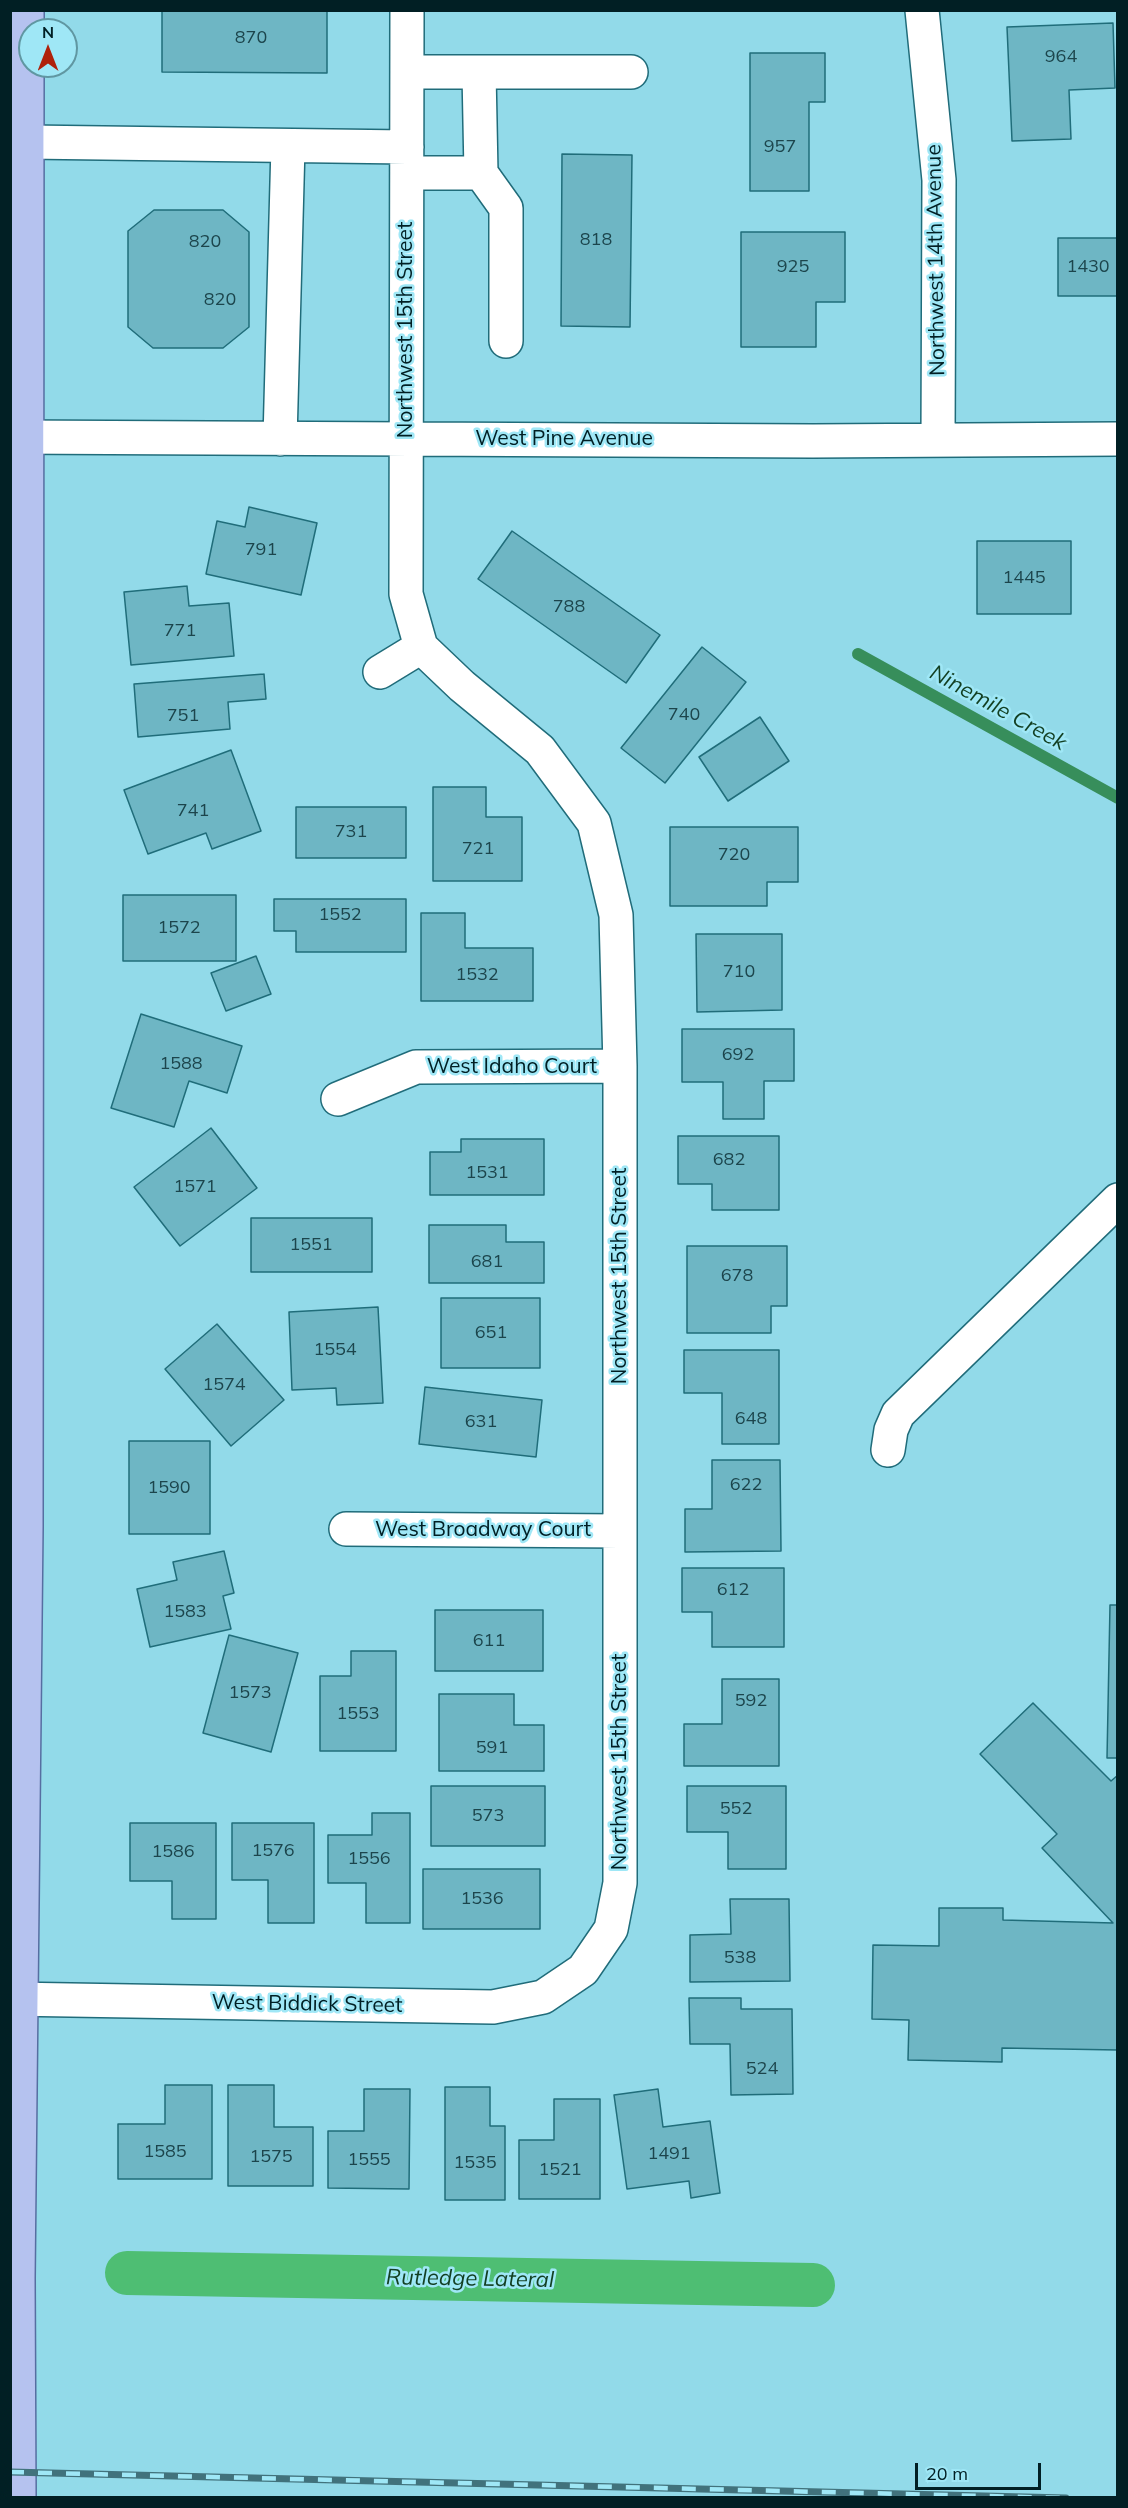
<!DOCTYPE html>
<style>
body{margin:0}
#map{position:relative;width:1128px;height:2508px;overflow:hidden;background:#92dae9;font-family:Mulish,sans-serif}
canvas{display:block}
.frame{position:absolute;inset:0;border:12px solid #011f24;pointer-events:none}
.north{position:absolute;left:18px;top:18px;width:60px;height:60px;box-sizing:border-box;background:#9fe7f6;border:2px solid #6097a2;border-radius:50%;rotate:0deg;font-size:16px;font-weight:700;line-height:24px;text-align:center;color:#011f24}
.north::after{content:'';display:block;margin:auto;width:21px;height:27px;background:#af210a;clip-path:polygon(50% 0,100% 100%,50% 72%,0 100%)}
.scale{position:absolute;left:915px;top:2463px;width:126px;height:27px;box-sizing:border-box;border:3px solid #011f24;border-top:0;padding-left:8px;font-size:18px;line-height:21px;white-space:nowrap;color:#011f24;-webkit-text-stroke:4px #9fe7f6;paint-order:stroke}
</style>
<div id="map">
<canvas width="1128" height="2508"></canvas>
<div class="frame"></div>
<div class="north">N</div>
<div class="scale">20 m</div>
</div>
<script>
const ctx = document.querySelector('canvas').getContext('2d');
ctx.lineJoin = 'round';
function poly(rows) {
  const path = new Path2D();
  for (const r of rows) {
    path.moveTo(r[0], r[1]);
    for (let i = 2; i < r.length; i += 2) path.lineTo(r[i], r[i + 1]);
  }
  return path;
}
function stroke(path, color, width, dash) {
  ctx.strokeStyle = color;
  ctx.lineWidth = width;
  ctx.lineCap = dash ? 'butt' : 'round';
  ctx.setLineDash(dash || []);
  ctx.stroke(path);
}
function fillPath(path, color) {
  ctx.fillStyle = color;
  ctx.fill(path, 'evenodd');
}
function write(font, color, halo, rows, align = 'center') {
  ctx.font = font + ' Mulish,sans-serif';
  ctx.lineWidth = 5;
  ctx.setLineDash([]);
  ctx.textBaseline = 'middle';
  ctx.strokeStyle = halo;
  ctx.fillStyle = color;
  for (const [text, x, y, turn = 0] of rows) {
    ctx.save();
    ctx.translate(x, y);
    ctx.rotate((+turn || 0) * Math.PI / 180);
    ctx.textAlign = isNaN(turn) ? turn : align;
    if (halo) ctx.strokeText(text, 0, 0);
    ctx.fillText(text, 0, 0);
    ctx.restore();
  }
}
stroke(poly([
 [858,654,1118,798]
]), '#378e5b', 12);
stroke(poly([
 [127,2273,813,2285]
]), '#4ebe73', 44);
const building = poly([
 [162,10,327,10,327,73,162,72,162,10],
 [1113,23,1115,88,1069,90,1071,139,1012,141,1007,27,1113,23],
 [750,53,825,53,825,102,809,102,809,191,750,191,750,53],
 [562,154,632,155,630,327,561,326,562,154],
 [154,210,223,210,249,232,249,327,223,348,153,348,128,327,128,231,154,210],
 [741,232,845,232,845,302,816,302,816,347,741,347,741,232],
 [1058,238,1118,238,1118,296,1058,296,1058,238],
 [249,507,317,523,301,595,206,574,217,521,245,527,249,507],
 [512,531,660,635,626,683,478,579,512,531],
 [977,541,1071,541,1071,614,977,614,977,541],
 [187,586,189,606,229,603,234,656,131,665,124,592,187,586],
 [702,647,746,682,665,783,621,748,702,647],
 [264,674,266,699,228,702,230,729,138,737,134,684,264,674],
 [760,717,789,761,728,801,699,757,760,717],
 [231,750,261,831,212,849,206,833,148,854,124,790,231,750],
 [433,787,486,787,486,817,522,817,522,881,433,881,433,787],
 [296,807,406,807,406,858,296,858,296,807],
 [670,827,798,827,798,882,767,882,767,906,670,906,670,827],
 [123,895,236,895,236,961,123,961,123,895],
 [274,899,406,899,406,952,296,952,296,931,274,931,274,899],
 [421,913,465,913,465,948,533,948,533,1001,421,1001,421,913],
 [696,934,782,934,782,1010,697,1012,696,934],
 [256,956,271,994,226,1011,211,973,256,956],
 [141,1014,242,1046,227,1093,189,1081,174,1127,111,1108,141,1014],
 [682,1029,794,1029,794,1081,764,1081,764,1119,723,1119,723,1082,682,1082,682,1029],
 [211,1128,257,1188,180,1246,134,1187,211,1128],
 [678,1136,779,1136,779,1210,712,1210,712,1184,678,1184,678,1136],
 [461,1139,544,1139,544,1195,430,1195,430,1152,461,1152,461,1139],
 [251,1218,372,1218,372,1272,251,1272,251,1218],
 [429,1225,506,1225,506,1242,544,1242,544,1283,429,1283,429,1225],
 [687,1246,787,1246,787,1306,771,1306,771,1333,687,1333,687,1246],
 [441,1298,540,1298,540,1368,441,1368,441,1298],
 [378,1307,383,1403,337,1405,336,1388,292,1390,289,1312,378,1307],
 [217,1324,284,1400,231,1446,165,1369,217,1324],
 [684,1350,779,1350,779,1444,722,1444,722,1393,684,1393,684,1350],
 [425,1387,542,1400,536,1457,419,1444,425,1387],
 [129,1441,210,1441,210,1534,129,1534,129,1441],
 [712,1460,780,1460,781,1551,685,1552,685,1509,712,1509,712,1460],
 [224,1551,234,1593,223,1596,231,1629,150,1647,137,1589,177,1580,173,1562,224,1551],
 [682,1568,784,1568,784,1647,712,1647,712,1612,682,1612,682,1568],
 [1110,1605,1118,1605,1118,1758,1107,1758,1110,1605],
 [435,1610,543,1610,543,1671,435,1671,435,1610],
 [229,1635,298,1653,271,1752,203,1733,229,1635],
 [351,1651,396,1651,396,1751,320,1751,320,1676,351,1676,351,1651],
 [722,1679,779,1679,779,1766,684,1766,684,1724,722,1724,722,1679],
 [439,1694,514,1694,514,1725,544,1725,544,1771,439,1771,439,1694],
 [1033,1703,1111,1781,1118,1775,1118,2050,1002,2048,1002,2062,908,2060,909,2020,872,2019,873,1945,939,1946,939,1908,1003,1908,1003,1920,1113,1923,1042,1848,1057,1834,980,1754,1033,1703],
 [431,1786,545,1786,545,1846,431,1846,431,1786],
 [687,1786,786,1786,786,1869,728,1869,728,1832,687,1832,687,1786],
 [372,1813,410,1813,410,1923,366,1923,366,1883,328,1883,328,1835,372,1835,372,1813],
 [130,1823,216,1823,216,1919,172,1919,172,1881,130,1881,130,1823],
 [232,1823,314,1823,314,1923,268,1923,268,1880,232,1880,232,1823],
 [423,1869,540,1869,540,1929,423,1929,423,1869],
 [730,1899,789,1899,790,1981,690,1982,690,1935,731,1934,730,1899],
 [689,1998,741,1998,741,2009,792,2009,793,2094,731,2095,730,2044,690,2044,689,1998],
 [165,2085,212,2085,212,2179,118,2179,118,2124,165,2124,165,2085],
 [228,2085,274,2085,274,2127,313,2127,313,2186,228,2186,228,2085],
 [445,2087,490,2087,490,2126,505,2126,505,2200,445,2200,445,2087],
 [364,2089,410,2089,409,2189,328,2188,328,2131,364,2131,364,2089],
 [658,2089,663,2127,710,2121,720,2193,691,2198,689,2181,627,2189,614,2095,658,2089],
 [554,2099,600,2099,600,2199,519,2199,519,2140,554,2140,554,2099]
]);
fillPath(building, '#6eb6c4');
stroke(building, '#206d7a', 1.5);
const minor = poly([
 [922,10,939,180,938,439],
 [407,72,479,72,481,173,407,173],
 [479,72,631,72],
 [27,142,407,147],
 [481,173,506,208,506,341],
 [10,437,813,441,1118,439],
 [280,439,288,146],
 [380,672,421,647],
 [338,1099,416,1067,620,1066],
 [888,1450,891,1430,898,1414,1118,1200],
 [346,1529,620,1531],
 [10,1999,493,2007,543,1997,583,1970,611,1929,620,1883,620,1066,616,915,594,823,540,750,462,686,421,647,406,594,407,10]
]);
const major = poly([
 [19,2498,18,2278,26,1527,27,10]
]);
stroke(minor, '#206c7a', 36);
stroke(major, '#566ea1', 36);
stroke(minor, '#fff', 33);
stroke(major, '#b5c2ef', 33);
const rail = poly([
 [10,2472,1066,2498]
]);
stroke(rail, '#41727c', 7);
stroke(rail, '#9fe7f6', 4.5, [14]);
write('18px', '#1c454c', null, [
 ["870",251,38],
 ["964",1061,57],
 ["957",780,147],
 ["818",596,240],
 ["820",205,242],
 ["925",793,267],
 ["1430",1088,267],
 ["820",220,300],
 ["791",261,550],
 ["1445",1024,578],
 ["788",569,607],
 ["771",180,631],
 ["740",684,715],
 ["751",183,716],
 ["741",193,811],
 ["731",351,832],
 ["721",478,849],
 ["720",734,855],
 ["1552",340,915],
 ["1572",179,928],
 ["710",739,972],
 ["1532",477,975],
 ["692",738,1055],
 ["1588",181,1064],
 ["682",729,1160],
 ["1531",487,1173],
 ["1571",195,1187],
 ["1551",311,1245],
 ["681",487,1262],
 ["678",737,1276],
 ["651",491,1333],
 ["1554",335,1350],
 ["1574",224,1385],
 ["648",751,1419],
 ["631",481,1422],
 ["622",746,1485],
 ["1590",169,1488],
 ["612",733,1590],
 ["1583",185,1612],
 ["611",489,1641],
 ["1573",250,1693],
 ["592",751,1701],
 ["1553",358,1714],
 ["591",492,1748],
 ["552",736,1809],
 ["573",488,1816],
 ["1576",273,1851],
 ["1586",173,1852],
 ["1556",369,1859],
 ["1536",482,1899],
 ["538",740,1958],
 ["524",762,2069],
 ["1585",165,2152],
 ["1491",669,2154],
 ["1575",271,2157],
 ["1555",369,2160],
 ["1535",475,2163],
 ["1521",560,2170]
]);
write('21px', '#011f24', '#9fe7f6', [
 ["Northwest 14th Avenue",936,260,-91],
 ["Northwest 15th Street",406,330,-90],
 ["West Pine Avenue",564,439],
 ["West Idaho Court",512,1067],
 ["Northwest 15th Street",620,1276,-90],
 ["West Broadway Court",483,1530],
 ["Northwest 15th Street",620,1762,-90],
 ["West Biddick Street",307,2004,1]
]);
write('italic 22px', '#123f22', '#9fe7f6', [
 ["Ninemile Creek",998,708,29],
 ["Rutledge Lateral",470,2279,1]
]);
</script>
